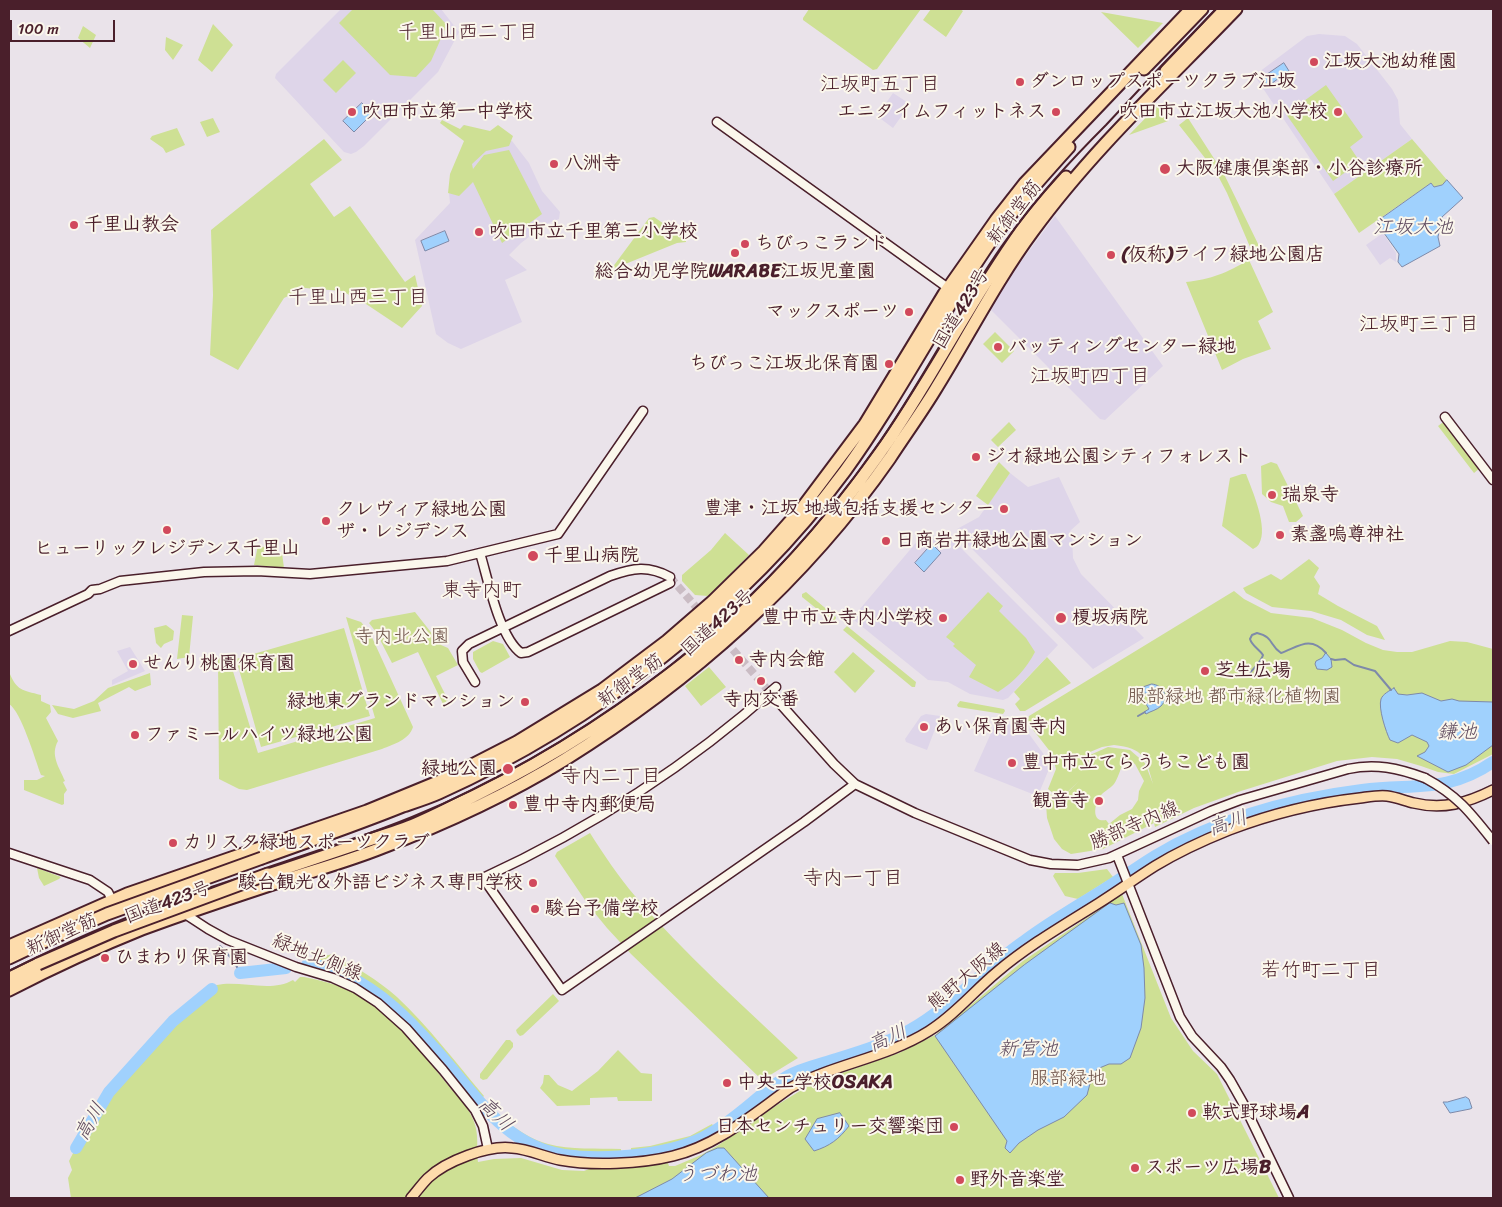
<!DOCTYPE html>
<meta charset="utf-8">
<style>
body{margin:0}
#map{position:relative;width:1502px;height:1207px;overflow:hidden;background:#eae3ea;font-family:Sriracha,sans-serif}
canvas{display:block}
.frame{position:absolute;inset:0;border:10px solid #4a1f2b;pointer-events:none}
.scale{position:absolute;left:10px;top:20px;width:105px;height:22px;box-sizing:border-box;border:2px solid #4a1f2b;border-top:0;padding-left:6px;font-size:15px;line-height:18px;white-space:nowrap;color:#4a1f2b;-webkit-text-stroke:4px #fbf7ec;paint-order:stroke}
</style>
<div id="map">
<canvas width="1502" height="1207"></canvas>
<div class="frame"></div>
<div class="scale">100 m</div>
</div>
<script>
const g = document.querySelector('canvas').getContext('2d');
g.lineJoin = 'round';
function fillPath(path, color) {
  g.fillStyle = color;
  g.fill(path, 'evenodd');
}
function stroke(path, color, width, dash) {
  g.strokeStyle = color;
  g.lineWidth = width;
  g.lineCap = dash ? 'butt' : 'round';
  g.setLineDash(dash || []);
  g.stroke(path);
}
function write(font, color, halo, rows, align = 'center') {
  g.font = font + ' Sriracha,"Klee One",sans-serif';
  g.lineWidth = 4;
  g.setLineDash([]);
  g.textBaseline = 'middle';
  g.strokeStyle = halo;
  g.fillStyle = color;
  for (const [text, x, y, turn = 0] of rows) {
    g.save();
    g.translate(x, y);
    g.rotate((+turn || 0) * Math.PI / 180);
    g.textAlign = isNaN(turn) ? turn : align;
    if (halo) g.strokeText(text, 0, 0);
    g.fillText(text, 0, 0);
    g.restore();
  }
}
fillPath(new Path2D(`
 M341,9H441L459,32L438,72L364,146L356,152L351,154L344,152L275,78L276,74Z
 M1319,34L1345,36L1357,44L1392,89L1398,100L1400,124L1412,139L1334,194L1256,78L1259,72L1307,36Z
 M893,93L910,104L893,128L877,116Z
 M463,125L512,141L529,163L542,191L560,212L559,219L546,224L521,243L509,255L527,270L505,280L522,322L461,349L448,343L436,334L415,240L450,203L449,193L465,141L460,130Z
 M1055,216L1163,366L1105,420L1100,419L990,309L1020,263Z
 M1383,233L1396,253V262L1390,258L1380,265L1366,245Z
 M1010,473L1028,487L1059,477L1080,522L1070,531L1072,536L1073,558L1081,574L1144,638L1093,669L965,542L957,529L979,517Z
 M925,532L939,543L951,534L959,546L1058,645L1008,698L1003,700L970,694L948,682L928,680L854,620V616Z
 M130,647L145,671L112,685V680L128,671L117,651Z
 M926,714L940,716L927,750L906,742L905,739L921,716Z
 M996,722L1024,727L1045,756L1049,769L1039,793L1035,795L974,771Z`), '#ded5e9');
fillPath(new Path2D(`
 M353,9H432L447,25L431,61L416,77L390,75L339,23Z
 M809,9H921L877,69L873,70L803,20V18Z
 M931,9H960L963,11L946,37L923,20Z
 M1101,12L1163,23L1138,48Z
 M213,24L233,45L212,72L198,60Z
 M83,26L96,35L90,48L78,38Z
 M166,37L183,45L173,60L165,50Z
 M343,60L356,73L336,93L323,80Z
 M1326,85L1363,137L1350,147L1360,162L1333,181L1286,114Z
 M1158,105L1168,121L1129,135Z
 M213,118L220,132L207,137L200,122Z
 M1188,118L1224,174L1261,250L1253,254L1227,193L1216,172L1179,125Z
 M442,120L460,129L464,125L490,131L498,125L513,136L509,146L486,151L472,164L473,169L484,155L509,150L542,214L502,243L473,182L459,196L448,193L450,174L464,141L440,123Z
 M177,128L185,145L166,153L163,148L150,139L152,136Z
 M324,139L342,160L310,184L334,217L350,206L405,282L415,275L422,306L402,328L366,304L342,291L305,288L284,298L238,370L210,355L213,295L211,230Z
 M1412,139L1447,180L1442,185L1434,187L1431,183L1359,233L1334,194Z
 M654,217L686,239V242L677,243L613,269L612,268L649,218Z
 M1249,260L1273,312L1258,321L1271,349L1243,359L1222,370L1186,282C1212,279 1226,273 1249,260Z
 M995,332L1014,351L1002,363L983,344Z
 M1009,422L1016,430L998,447L991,440Z
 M1442,423H1446L1480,468L1474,473L1438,426Z
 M999,462L1010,473L988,505L976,496Z
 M1271,462L1277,464L1303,516L1296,522H1289L1283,506L1271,502L1262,494L1261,466Z
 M1242,474H1246C1252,490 1269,528 1259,544C1258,546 1255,548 1253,549L1222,526L1230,478Z
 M725,533L749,555L708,596L695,595L682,581V575L711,550Z
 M258,545L282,553L284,568L254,565Z
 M1309,559L1319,568L1314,577L1320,586L1318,594L1338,606L1377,626L1385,640L1367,635L1341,620L1311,611L1272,607L1246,593L1243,588L1271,574L1281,580Z
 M1234,591L1244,599L1271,613L1312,618L1342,630L1366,643L1383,650L1397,652H1412L1450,641L1467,642L1493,649V754L1454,774L1438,772L1421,766L1397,759L1372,757L1337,761L1241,791L1194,808L1155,827L1154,823L1103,849L1071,854L1062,849L1054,839L1047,818L1046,804L1050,794L1060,800L1079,781L1060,799L1048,789L1056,769L1052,754L1027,722L1029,716ZM1114,745C1144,748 1146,758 1153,784L1145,763L1130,750L1108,747L1090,755L1085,766L1090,752L1102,747ZM1125,758L1135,764L1144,781L1139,791L1138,800L1132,809L1120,815L1109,824L1106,820C1092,823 1094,806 1099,798C1102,792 1110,789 1114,784C1119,777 1121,766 1125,758Z
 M806,592L836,617L835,622L832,621L802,597V594Z
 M988,592L1003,606L999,611L1026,638L1035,652C1026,669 1014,682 998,692L969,677L976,665L953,646L955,644L946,637Z
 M415,612L441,645L448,648L458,665L436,676L448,700L443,704L418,652L392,663L376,632L369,623L372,620Z
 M182,615L193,616L189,657L177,659Z
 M346,617L361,622L370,633L413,727C409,740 394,744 382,749L247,790L239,789L219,779L218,659L228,655L258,753L375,718Z
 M166,625L174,631L173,640L164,644L161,648L156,643L154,628Z
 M847,626L916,682L915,687H912L843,630Z
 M344,628L370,716L261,747L236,659Z
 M493,641L503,644L510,657L482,673L480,672L473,659V652Z
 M853,652L875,671L855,693L834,672Z
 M1047,657L1071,683L1025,711H1020L1015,704L1020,699L1014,692Z
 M709,667L726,687L701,706L685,686Z
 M9,672C17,691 22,690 41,695V701L50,705L51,712L46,718L58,741C50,755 59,767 65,781L63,782L67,790L64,794V804L62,805L24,790V780H37L45,776L41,775C35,759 21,711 9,704Z
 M150,673L151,685L135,691L129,687L98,703L101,711L73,718L58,714L52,705L74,709L94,701L108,688Z
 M960,701L1004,709L1005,711L1003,714L958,707L957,705Z
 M590,833C604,855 618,876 635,896C684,954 743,1005 798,1058L762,1080L631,954L607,928L589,906L555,856L557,852Z
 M37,868L61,877L59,879L44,886L39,878Z
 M1107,869L1113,877L1078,899L1065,896L1053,876L1055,873H1078Z
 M1122,894L1171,1018L1193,1051L1217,1074L1279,1198H71L68,1178L72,1170L69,1161L104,1093L191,1002C198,996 207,987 217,985C240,980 271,993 293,980L295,982L300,977H304C320,980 335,984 351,991C386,1008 423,1053 447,1084C455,1094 467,1105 472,1117C480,1134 476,1145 478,1162L494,1159L521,1158L562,1170L584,1171L589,1169H617L668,1163L669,1166H675L701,1155L717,1146L777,1105L813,1083L899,1053L935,1035L1023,961Z
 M333,954C355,967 378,980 397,997C429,1027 456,1063 484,1096L483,1097C500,1117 522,1137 548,1144C571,1150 597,1148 621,1149V1153C596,1154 570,1156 546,1149C509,1137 486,1108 463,1079C424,1032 379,973 314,963L315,960L324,956Z
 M553,994L559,1001L523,1035L520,1036L517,1033L516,1030Z
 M506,1040H510L513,1043V1047L487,1079L483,1080L480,1078V1074Z
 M618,1050L641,1073L652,1074V1101H618L617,1097L590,1098V1105L557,1106L540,1088L543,1083L544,1075H549L558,1085L572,1091L598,1071Z
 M712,1124L715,1128C685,1145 665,1150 631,1153V1148L650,1146L690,1136Z`), '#cee094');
const water = new Path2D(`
 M1284,63L1289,71L1268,86L1262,78Z
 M362,103L372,114L354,132L343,121Z
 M1447,180L1463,198L1442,217L1438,237L1440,246L1402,267L1398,262L1399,254L1376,222L1431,183L1434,187L1442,185Z
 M445,231L449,241L425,251L421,241Z
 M932,544L941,553L924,572L915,563Z
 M1326,653L1331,659L1332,667L1327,670L1317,669L1315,664L1316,661L1322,658Z
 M1152,684C1163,685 1170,697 1161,706C1157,710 1151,711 1146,714L1144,712L1149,709L1146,704L1151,701L1146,693L1141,694L1138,689Z
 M1394,688L1398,694L1407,695L1422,693L1441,701L1452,699L1459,701L1493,702V745L1466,765L1448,772L1417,756L1425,752L1429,746L1427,742L1412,735L1398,743L1390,740C1386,732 1378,708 1381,699C1383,694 1389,691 1394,688Z
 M1110,903L1116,905L1124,903L1141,945L1144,968L1145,998L1141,1028L1130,1058L1121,1064H1109L1097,1069L1092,1076L1087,1095L1064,1117L1038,1130L1019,1143L1010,1153L1005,1148L1007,1141L935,1036L1024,965Z
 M1466,1097L1469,1099L1472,1108L1470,1109L1450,1113L1443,1102H1447Z
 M840,1113L849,1126C839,1139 830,1146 814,1151L805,1139L817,1119Z
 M718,1148H724L769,1198H635L672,1179L706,1153Z`);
fillPath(water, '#a0d1fd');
stroke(water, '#7e8aa9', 1);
stroke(new Path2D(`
 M1331,659L1335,660L1345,659L1354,665L1375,671L1391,690
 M1247,677C1252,669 1261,663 1263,655C1259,649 1252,646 1250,639L1252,635L1257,633C1274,637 1269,645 1281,653C1298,647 1310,635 1326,653
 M1138,716L1145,712
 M220,946L234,961L240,973`), '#7e8aa9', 2);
stroke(new Path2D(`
 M307,965C321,964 334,970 347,976C382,992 410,1021 435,1049C474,1092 502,1145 564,1155C606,1161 675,1155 711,1133C739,1117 761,1092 788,1076C802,1068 818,1065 833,1060C859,1052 886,1044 910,1030C952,1006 983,970 1023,942C1048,923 1076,907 1103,890C1121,879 1137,867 1155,856C1217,819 1290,799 1362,790C1413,783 1446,794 1493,762
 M240,973L286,968
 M76,1148L109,1092L173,1021L212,989`), '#a0d1fd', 12);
stroke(new Path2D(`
 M670,577L774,697`), '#cabcc4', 8, [8, 4]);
const minor = new Path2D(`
 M717,122L948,288
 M1445,417L1493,480
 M480,553C488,579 499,637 521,653L528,652L670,583
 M9,631L88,594L92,590L100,589L120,581L204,572L257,571L310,574L447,561L558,534L643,411
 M475,682L463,662L462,651L469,644L610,576C633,568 648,565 670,577
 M776,687C689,765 589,829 483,878L562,990L804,822L855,784
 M776,699L834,764L855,784L915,813L1030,860L1051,864L1078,865L1109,858L1211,811L1240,800L1348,769C1375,763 1398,768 1425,778
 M9,853L90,880L108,892L112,900
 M1117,855L1180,1017L1192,1036L1221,1067L1230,1080L1243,1103L1289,1198
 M173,885L185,914L208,929L228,940L296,967L333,978L355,988L378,1003L406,1028L443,1070L475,1110L483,1126L488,1149`);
const major = new Path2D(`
 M411,1198C417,1191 422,1184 428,1178C446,1161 488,1145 512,1148C529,1149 544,1157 560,1160C592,1166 641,1164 673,1156C718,1145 753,1114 790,1088C834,1064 886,1058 929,1031C955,1015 974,991 997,972C1029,945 1064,925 1099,903C1118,891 1136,878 1155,866C1178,852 1204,840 1229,830C1271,814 1315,803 1360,798C1368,797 1378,795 1387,796C1396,797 1405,801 1414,803C1443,810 1467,803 1493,790`);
const highway = new Path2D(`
 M1144,69L1202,9
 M1166,71L1225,9
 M262,858C309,841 356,825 403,806C415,802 428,798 439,793C594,723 744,608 845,471C898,398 939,316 991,241C1014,208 1042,177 1069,147
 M268,874C300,863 333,852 366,841C382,836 398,831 413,825C433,817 453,806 472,797C635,717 775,603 879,454C926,389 961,316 1007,250C1025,224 1045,200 1066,177
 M9,946L127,894L367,811L445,779L517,742L602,690L667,641L712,602L764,551L802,508L865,424L944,294L996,220L1025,183L1191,9
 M9,958L30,948
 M9,978L38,964
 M9,990C52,968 97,947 142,929C190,911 239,895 288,879C319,869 351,860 381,848C444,824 507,795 564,760C690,682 805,580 890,458C905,435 921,413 935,390C968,337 996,281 1033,231C1092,150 1167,81 1236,9`);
stroke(minor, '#4a1f2b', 11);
stroke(major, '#4a1f2b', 12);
stroke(highway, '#4a1f2b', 15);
stroke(minor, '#fbf7ec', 8);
stroke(major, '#fddcac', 9);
stroke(highway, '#fddcac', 11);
stroke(new Path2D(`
 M9,971C61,945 115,921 170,901C250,873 333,849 412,817C495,783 575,736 647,683C735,620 812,537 875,449C926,377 965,298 1016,227C1043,190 1074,157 1106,125C1142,86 1179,47 1216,9`), '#4a1f2b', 2);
const minorBridge = new Path2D(`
 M1425,778C1458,796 1470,812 1493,841`);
const highwayBridge = new Path2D(`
 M30,948L107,914L262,858
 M38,964L114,931L268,874`);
stroke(minorBridge, '#4a1f2b', 11, []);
stroke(highwayBridge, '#4a1f2b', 15, []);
stroke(minorBridge, '#fbf7ec', 8);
stroke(highwayBridge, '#fddcac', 11);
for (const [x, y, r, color] of [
 [1314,62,5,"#d1495b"],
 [1020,82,5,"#d1495b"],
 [352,112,5,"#d1495b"],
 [1056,112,5,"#d1495b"],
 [1338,112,5,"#d1495b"],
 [554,164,5,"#d1495b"],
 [1165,169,6,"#d1495b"],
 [74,225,5,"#d1495b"],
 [479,232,5,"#d1495b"],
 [745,244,5,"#d1495b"],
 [735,253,5,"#d1495b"],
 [1111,255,5,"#d1495b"],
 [909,312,5,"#d1495b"],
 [998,347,5,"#d1495b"],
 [889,364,5,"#d1495b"],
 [976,457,5,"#d1495b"],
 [1272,495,5,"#d1495b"],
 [1004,509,5,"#d1495b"],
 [326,521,5,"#d1495b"],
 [167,530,5,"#d1495b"],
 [1280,535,5,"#d1495b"],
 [886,541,5,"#d1495b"],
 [533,556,6,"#d1495b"],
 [943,618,5,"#d1495b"],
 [1061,618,6,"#d1495b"],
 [739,660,5,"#d1495b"],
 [133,664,5,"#d1495b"],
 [1205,671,5,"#d1495b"],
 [761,681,5,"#d1495b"],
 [525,702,5,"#d1495b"],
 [924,727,5,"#d1495b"],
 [135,735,5,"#d1495b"],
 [1012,763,5,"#d1495b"],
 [508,769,6,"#d1495b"],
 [1099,801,5,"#d1495b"],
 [513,805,5,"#d1495b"],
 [173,843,5,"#d1495b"],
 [533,883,5,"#d1495b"],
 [535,909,5,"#d1495b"],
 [105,958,5,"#d1495b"],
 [727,1083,5,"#d1495b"],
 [1192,1113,5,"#d1495b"],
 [954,1127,5,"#d1495b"],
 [1135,1168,5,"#d1495b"],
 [960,1180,5,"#d1495b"]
]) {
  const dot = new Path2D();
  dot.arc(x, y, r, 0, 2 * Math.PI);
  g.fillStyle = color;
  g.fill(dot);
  stroke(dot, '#fbf7ec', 2);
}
write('bold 19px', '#4a1f2b', '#fbf7ec', [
 ["江坂大池幼稚園",1324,62],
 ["ダンロップスポーツクラブ江坂",1030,82],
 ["吹田市立第一中学校",362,112],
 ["エニタイムフィットネス",1046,112,"right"],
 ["吹田市立江坂大池小学校",1328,112,"right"],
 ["八洲寺",564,164],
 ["大阪健康倶楽部・小谷診療所",1176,169],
 ["千里山教会",84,225],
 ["吹田市立千里第三小学校",489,232],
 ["ちびっこランド",755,244],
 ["(仮称)ライフ緑地公園店",1121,255],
 ["総合幼児学院WARABE江坂児童園",735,272,"center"],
 ["マックスポーツ",899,312,"right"],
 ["バッティングセンター緑地",1008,347],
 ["ちびっこ江坂北保育園",879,364,"right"],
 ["ジオ緑地公園シティフォレスト",986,457],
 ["瑞泉寺",1282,495],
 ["豊津・江坂 地域包括支援センター",994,509,"right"],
 ["クレヴィア緑地公園",336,510],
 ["ザ・レジデンス",336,532],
 ["素盞嗚尊神社",1290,535],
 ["日商岩井緑地公園マンション",896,541],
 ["ヒューリックレジデンス千里山",167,549,"center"],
 ["千里山病院",544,556],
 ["豊中市立寺内小学校",933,618,"right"],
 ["榎坂病院",1072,618],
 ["寺内会館",749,660],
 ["せんり桃園保育園",143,664],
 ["芝生広場",1215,671],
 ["寺内交番",761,700,"center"],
 ["緑地東グランドマンション",515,702,"right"],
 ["あい保育園寺内",934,727],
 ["ファミールハイツ緑地公園",145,735],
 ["豊中市立てらうちこども園",1022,763],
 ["緑地公園",497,769,"right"],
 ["観音寺",1089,801,"right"],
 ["豊中寺内郵便局",523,805],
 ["カリスタ緑地スポーツクラブ",183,843],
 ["駿台観光＆外語ビジネス専門学校",523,883,"right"],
 ["駿台予備学校",545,909],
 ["ひまわり保育園",115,958],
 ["中央工学校OSAKA",737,1083],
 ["軟式野球場A",1202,1113],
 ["日本センチュリー交響楽団",944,1127,"right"],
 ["スポーツ広場B",1145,1168],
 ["野外音楽堂",970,1180]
], 'left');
write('19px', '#4a1f2b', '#fbf7ec', [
 ["新御堂筋",1015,213,-52],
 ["国道423号",962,309,-59],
 ["国道423号",718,623,-42],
 ["新御堂筋",631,681,-36],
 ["勝部寺内線",1135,826,-23],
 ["国道423号",168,903,-20],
 ["新御堂筋",62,935,-24],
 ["緑地北側線",317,958,22],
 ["熊野大阪線",967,977,-40]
]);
write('19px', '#6b4f45', '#fbf7ec', [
 ["寺内北公園",402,637],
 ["服部緑地 都市緑化植物園",1234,697],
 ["服部緑地",1068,1079]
]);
write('20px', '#4a1f2b', '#fbf7ec', [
 ["千里山西二丁目",468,33],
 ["江坂町五丁目",880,85],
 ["千里山西三丁目",358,298],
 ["江坂町三丁目",1419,325],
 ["江坂町四丁目",1090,377],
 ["東寺内町",482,591],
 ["寺内二丁目",611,777],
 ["寺内一丁目",853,879],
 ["若竹町二丁目",1321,971]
]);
write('italic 20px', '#604c60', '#fbf7ec', [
 ["江坂大池",1413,228],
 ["鎌池",1457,733],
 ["高川",1228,824,-19],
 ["高川",888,1039,-24],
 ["新宮池",1028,1050],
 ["高川",495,1115,44],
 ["高川",91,1122,-59],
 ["うづわ池",717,1175]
]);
</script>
